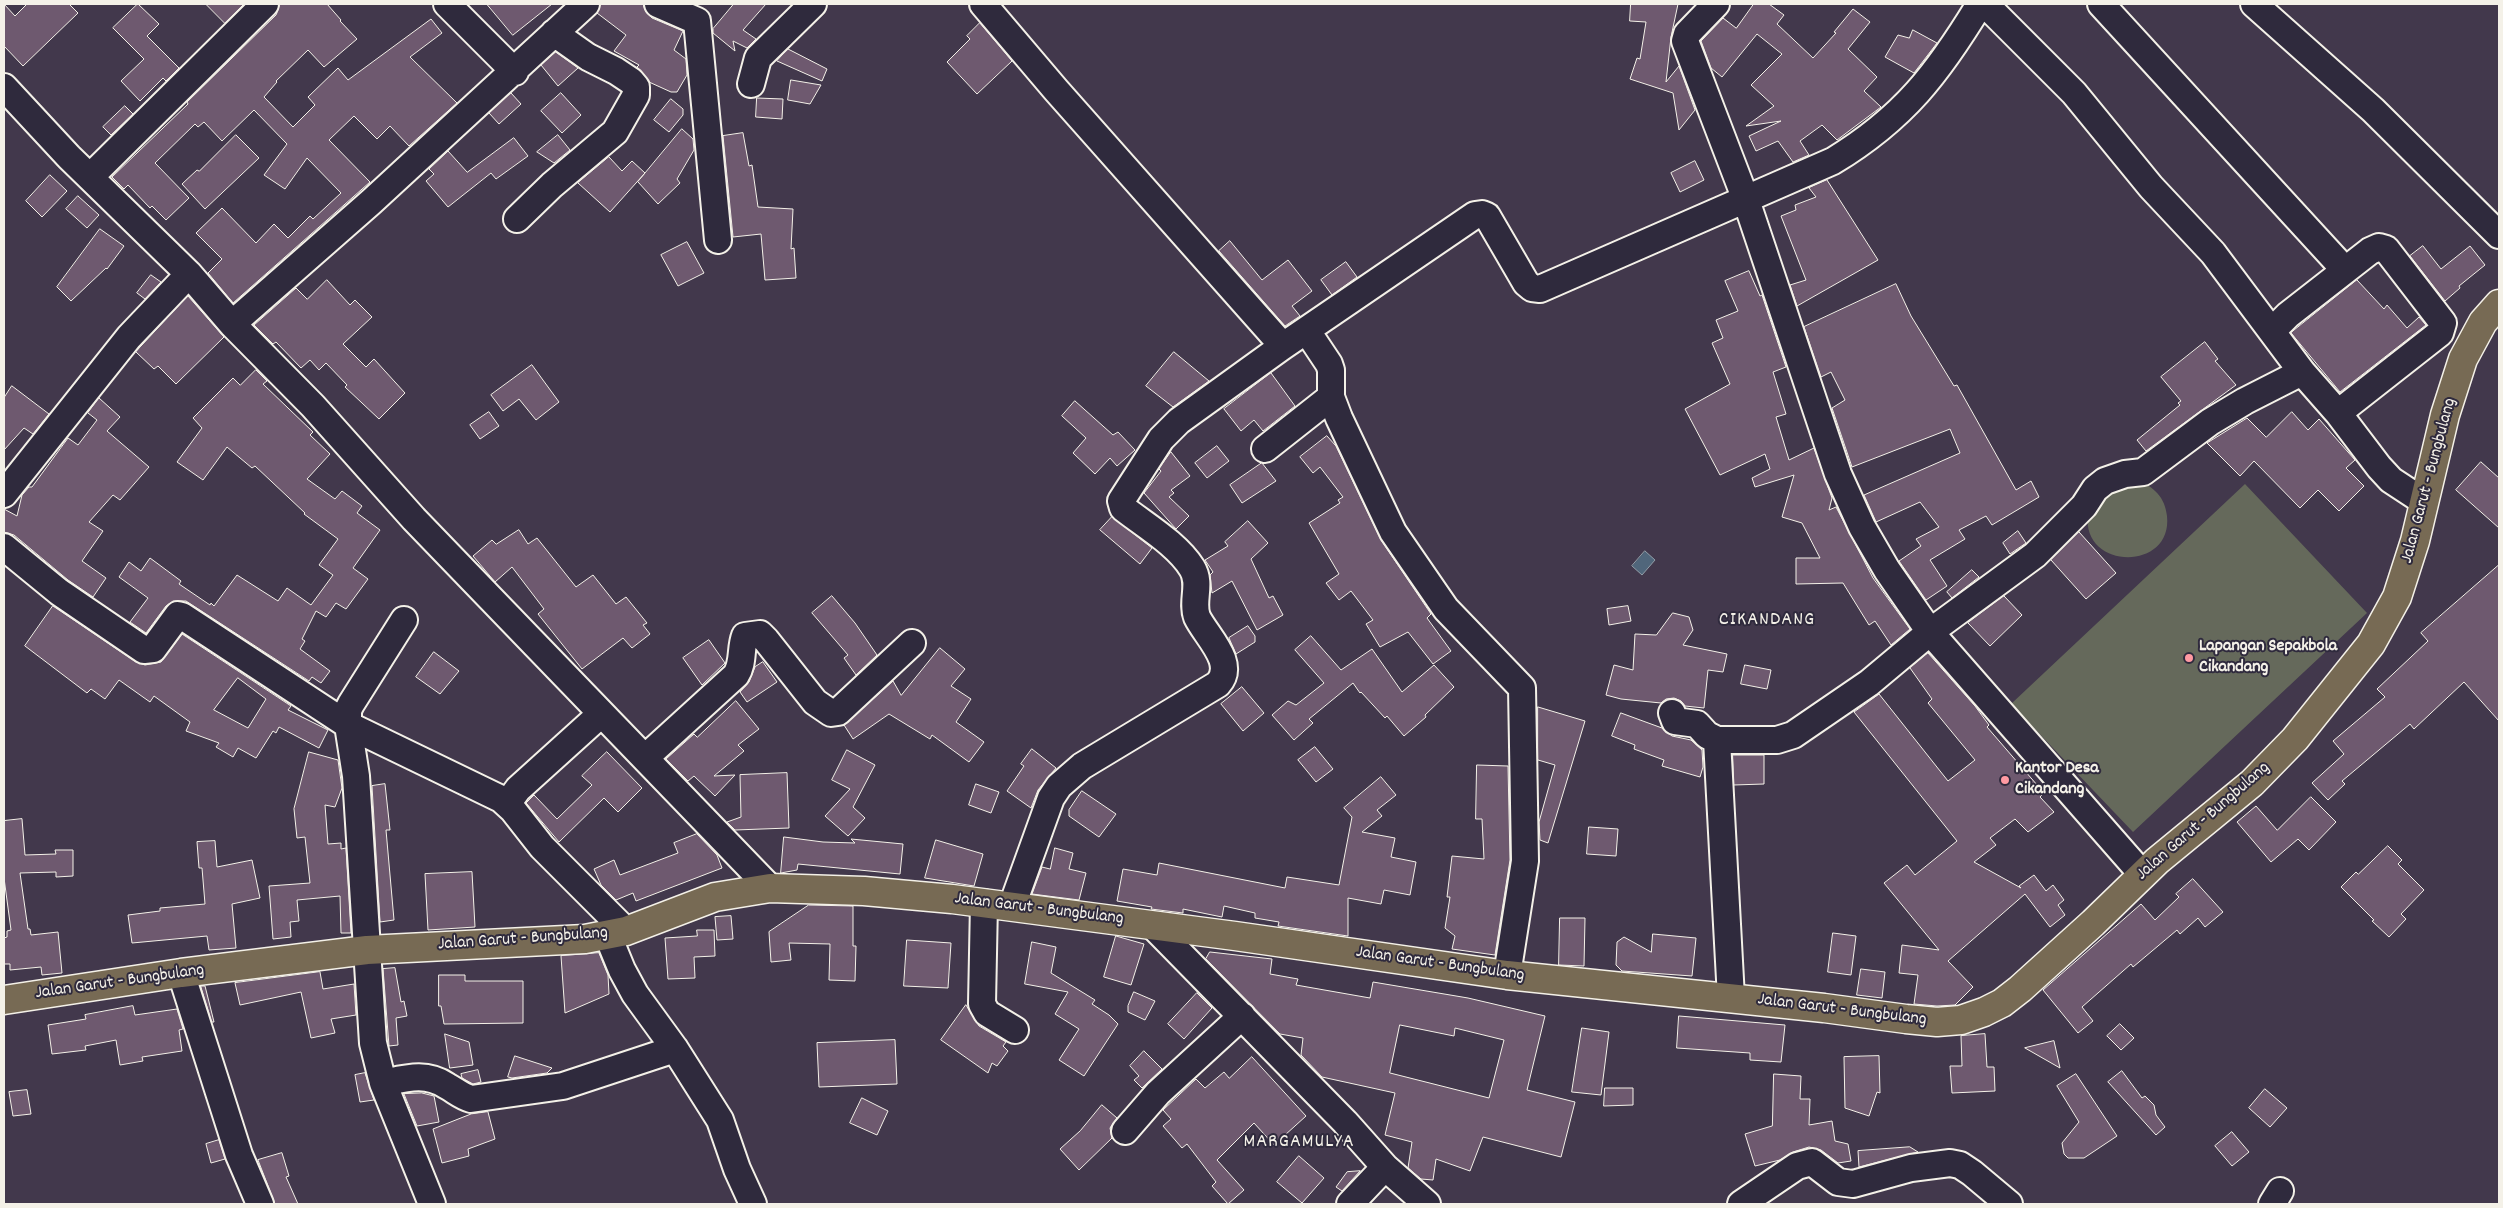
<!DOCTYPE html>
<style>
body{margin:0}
#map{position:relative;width:2503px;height:1208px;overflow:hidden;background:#42384c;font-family:Dekko,sans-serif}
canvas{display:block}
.frame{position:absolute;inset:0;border:5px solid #f4f1e8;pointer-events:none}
</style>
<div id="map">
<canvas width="2503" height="1208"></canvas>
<div class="frame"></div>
</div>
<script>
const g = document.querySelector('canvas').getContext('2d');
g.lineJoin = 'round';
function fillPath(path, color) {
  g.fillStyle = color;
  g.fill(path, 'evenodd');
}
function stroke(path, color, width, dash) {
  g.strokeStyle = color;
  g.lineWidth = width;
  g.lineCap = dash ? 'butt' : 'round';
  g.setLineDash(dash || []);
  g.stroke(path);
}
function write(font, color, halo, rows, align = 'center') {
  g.font = font + ' Dekko,sans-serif';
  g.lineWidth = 4;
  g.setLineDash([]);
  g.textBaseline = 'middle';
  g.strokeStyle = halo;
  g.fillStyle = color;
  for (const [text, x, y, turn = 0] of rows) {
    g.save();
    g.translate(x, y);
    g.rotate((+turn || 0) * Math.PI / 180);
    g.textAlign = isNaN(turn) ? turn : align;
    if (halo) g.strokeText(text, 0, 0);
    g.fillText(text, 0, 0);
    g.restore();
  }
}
fillPath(new Path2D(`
 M2137,480C2154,487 2165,497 2167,516C2173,572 2081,570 2088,515C2089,508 2096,498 2099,491Z
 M2245,484L2367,613L2133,832L2011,704Z`), '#65695b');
const water = new Path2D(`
 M1645,551L1655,560L1642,575L1632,566Z`);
fillPath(water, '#50667b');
stroke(water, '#929ea7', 1);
const building = new Path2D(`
 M4,4L15,16L27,4H69L78,13L23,66L4,46Z
 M138,4L159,24L147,36L179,68L166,81L163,78L140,101L121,81L144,59L113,28Z
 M206,4H244L225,23Z
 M280,4H327L341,20L340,21L357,39L324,67L308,50L276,81L277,82L264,97L293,127L315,105L308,97L338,68L348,80L431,19L442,33L410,57L457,103L409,146L390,126L377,139L354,116L329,140L370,182L233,303L208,273L222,259L196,233L222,208L256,243L274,224L288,238L310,216L313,219L341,193L307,158L285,189L264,175L287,144L254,110L222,141L204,122L198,127L195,124L155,163L189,198L166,220L152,206L150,208L128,185L124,189L112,177L188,104L187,102L276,15Z
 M487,4H552L513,35Z
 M601,4H643L646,12L652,18L683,31L674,50L686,59L687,75L677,92H671L649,82L637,67L639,65L614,51L626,35L597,13Z
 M734,4H766L743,30L756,39L747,48L733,41L735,51L713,33V29Z
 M1631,4H1678L1671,37L1666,82L1679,66L1695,110L1679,130L1673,93L1630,79L1637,58L1640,59L1646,22L1630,21Z
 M1754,4H1769L1784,15L1777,24L1813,58L1836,33L1834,32L1853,9L1870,22L1848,49L1877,77L1864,91L1881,107L1837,140L1822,125L1800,141L1809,155L1793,162L1778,141L1756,151L1749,136L1781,121L1746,126L1774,106L1751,85L1782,54L1757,34L1722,77L1711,68L1701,41L1723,18L1736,28Z
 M980,23L1012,61L977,94L947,62L970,39L967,36Z
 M1913,30L1937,43L1914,73L1885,57L1898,35L1909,38Z
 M788,49L827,69L822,81L777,61Z
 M556,52L578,68L558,86L541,65Z
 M791,80L821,85L810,104L788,100Z
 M511,93L521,104L499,124L489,113Z
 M561,93L581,115L562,133L541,111Z
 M757,98L783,99L782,119L756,117Z
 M671,99L683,109V115L669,132L654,120Z
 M125,106L133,114L111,135L103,127Z
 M682,129L693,139L694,150L677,179L680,183L658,204L638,182Z
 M743,133L749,166L752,165L758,207L793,209L791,249L794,248L796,278L765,280L761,234L733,237L723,136Z
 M236,135L259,158L205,209L182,184L197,170L199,171Z
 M558,135L570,150L554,163L537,152Z
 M514,138L528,156L496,179L491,173L448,207L426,181L434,174L429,169L448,151L467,172Z
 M609,157L622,171L632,161L645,173L610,212L578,183Z
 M1695,161L1704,180L1680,192L1671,173Z
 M50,175L67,191L42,217L26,201Z
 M1827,180L1878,260L1797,306L1790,285L1806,280L1781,216L1796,210L1795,205L1816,197L1809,188Z
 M78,196L99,215L87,228L66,209Z
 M100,229L124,246L107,269L106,268L71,301L57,287Z
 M1230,241L1262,280L1288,260L1312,291L1292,306L1300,316L1285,326L1219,251Z
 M687,242L704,273L678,286L661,255Z
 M2423,246L2441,269L2470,246L2485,265L2459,286L2460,288L2445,301L2410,256Z
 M1346,262L1357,277L1332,295L1321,280Z
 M1749,271L1760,296L1762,295L1786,367L1773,372L1786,414L1776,417L1789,460L1814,448L1832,498L1829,510L1836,507L1873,578L1910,629L1891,645L1875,621L1869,625L1843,583L1796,584V558H1820L1802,523L1782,517L1794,475L1755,487L1752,478L1770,469L1765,454L1720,475L1685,409L1730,384L1712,343L1723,338L1716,320L1738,311L1725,281Z
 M151,275L161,282L145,299L137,293Z
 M327,280L350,305L355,300L372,317L343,344L366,367L374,359L405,393L379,419L345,387L347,385L326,363L319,370L310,360L301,368L276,342L273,344L254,325L296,288L307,299Z
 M2357,280L2384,309L2387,305L2407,328L2419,317L2426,325L2340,392L2291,333Z
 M1896,284L1911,316L1954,386L1957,385L2016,490L2031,481L2039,497L1992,525L1986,516L1959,530L1965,539L1930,560L1947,586L1926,600L1899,561L1921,546L1916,539L1939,527L1920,502L1876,522L1864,495L1960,453L1950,429L1852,467L1832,408L1845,400L1831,372L1821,377L1804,327Z
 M188,296L224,337L176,384L158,366L154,369L136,352Z
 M2205,342L2218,359L2215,361L2236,385L2146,451L2137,440L2180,405L2178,403L2181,401L2161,377Z
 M1174,352L1209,381L1173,407L1146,386Z
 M532,365L559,402L536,420L519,399L503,411L491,395Z
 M256,370L267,381L263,384L313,432L310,435L330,454L307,479L335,499L342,491L362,506L357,513L380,530L353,568L368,579L346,609L336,603L326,617L316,611L302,639L305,641L300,649L330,671L321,683L312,677L309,681L186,601H173L166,606L146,633L130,622L148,598L119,577L129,562L141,571L150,558L181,581L179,584L210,605L211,603L214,606L237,575L278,601L287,588L311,605L333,575L319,565L338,539L304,514L305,513L255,466L252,468L227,447L203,480L177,462L202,428L193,418L233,378L240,385Z
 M1271,373L1295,406L1263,431L1254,420L1241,431L1224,409Z
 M12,386L49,414L33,434L24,428L4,450V398Z
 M99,398L120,417L107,431L149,467L120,500L113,495L89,522L103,531L82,561L106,578L93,597L68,580L14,535L4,532V509L17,516L22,495L29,487H32L68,438L78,445L97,420L88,413Z
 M1075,401L1113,435L1118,432L1135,450L1117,466L1110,458L1095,474L1073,453L1086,438L1062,416Z
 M489,412L499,426L480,439L470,425Z
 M2292,412L2308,430L2319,419L2355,460L2346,468L2364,486L2339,511L2318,490L2300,508L2254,461L2240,476L2207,443L2247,418L2266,437Z
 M1327,436L1336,446L1381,540L1431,614L1427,618L1451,651L1433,664L1408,632L1380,647L1366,624L1373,620L1351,591L1339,600L1326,583L1339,574L1309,523L1340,503L1338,500L1343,497L1320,467L1313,473L1300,457Z
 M1217,446L1229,461L1207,478L1195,463Z
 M1171,452L1190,476L1171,490L1174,493L1169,497L1189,516L1176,529L1144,493L1161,471L1159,469Z
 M2481,462L2499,478V528L2456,490Z
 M1262,463L1276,481L1242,503L1230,485Z
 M1112,517L1152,548L1140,564L1100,530Z
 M1248,521L1268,543L1251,559L1269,598L1273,596L1283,615L1257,630L1232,581L1212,593L1210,575L1213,572L1205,560L1228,546L1225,542Z
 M519,530L528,544L537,538L576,587L593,575L616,604L626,597L647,623L643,625L650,634L632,648L623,638L582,669L538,614L544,609L512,567L495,582L473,556L492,540L496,544Z
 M2018,531L2026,543L2010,554L2003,543Z
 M2079,532L2116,573L2086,599L2051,560Z
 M2499,565V721L2464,682L2414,729L2410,724L2342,781L2345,784L2328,800L2312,783L2344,754L2333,741L2385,697L2377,689L2428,641L2421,633Z
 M1972,570L1979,577L1952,598L1947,592Z
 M832,596L855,623L877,655L856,675L844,658L848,655L812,613Z
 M2004,596L2022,615L1990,646L1968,623Z
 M53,606L136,662L145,665L161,662L182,634L291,706L288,710L328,730L319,748L279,727L276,733L273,731L256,758L238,748L233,757L216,747L219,743L186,731L190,722L154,696L150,702L119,680L105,699L91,689L87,693L25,646ZM238,678L266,699L248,728L214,710Z
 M1628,606L1631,621L1609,625L1607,609Z
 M1673,613L1689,617L1693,630L1683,645L1727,654L1723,672L1708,670L1704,708L1685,706L1681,701L1674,698L1666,699L1661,703L1621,699L1606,695L1614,665L1633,670L1635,634L1656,635Z
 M1248,626L1255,636V642L1236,654L1229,638Z
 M1311,636L1341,670L1372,649L1402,692L1434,665L1454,687L1425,715L1426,717L1404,736L1387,716L1385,718L1361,692L1360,693L1353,683L1309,719L1313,723L1294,740L1272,715L1288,701L1296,705L1324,683L1295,650Z
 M709,640L725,663L702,685L683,658Z
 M940,648L965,669L951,686L971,699L956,722L984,742L969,762L932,735L930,739L889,714L853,739L844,725L893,681L901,695Z
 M434,652L459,671L440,694L416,677Z
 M1928,653L1975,706L1989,725L1987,727L2044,793L2040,797L2054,812L2028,832L2015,819L1990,838L1996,845L1974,862L2021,888L2019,886L2034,875L2046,891L2053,885L2064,900L2058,905L2065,915L2050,927L2025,894L1948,961L1973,987L1955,1005L1937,1006L1914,1004L1918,975L1899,973L1902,945L1939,950L1884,883L1907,865L1915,875L1957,841L1854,712L1879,694L1948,781L1975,760L1928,703L1932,699L1910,668Z
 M763,662L777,682L747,702L740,692L749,682L755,667Z
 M1745,665L1771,670L1767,689L1741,684Z
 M1242,687L1264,713L1243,731L1221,704Z
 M736,701L759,729L738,745L744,751L714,776L735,775L715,796L694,776L688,781L666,759L694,734L697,737Z
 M1538,707L1585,721L1548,843L1540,840L1539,822L1555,765L1538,760Z
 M1621,713L1662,728L1672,736L1691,740L1702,750L1703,767L1700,777L1662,766L1664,760L1634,749L1635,745L1612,736Z
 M1315,747L1333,769L1316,782L1298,760Z
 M1032,749L1056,768L1038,790L1031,808L1007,791L1024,766L1021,764Z
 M847,750L875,765L853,807L865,818L848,836L825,816L850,789L832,780Z
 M309,752L338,760L342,788L335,807L325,805L328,844L341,843V849L346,848L351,933H341L340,896L297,900L299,921L290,922L291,937L273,939L269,886L310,883L305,837L297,838L294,809Z
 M607,752L642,788L618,812L604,798L559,842L526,803L534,795L557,819L592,785L582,776Z
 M1733,755H1764V784L1734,785Z
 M1477,765L1508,766L1510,860L1495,955L1452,949L1455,936L1445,928L1450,897H1447L1452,856L1484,859L1482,819H1476Z
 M787,773L789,828L735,830L727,822L741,817L740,775Z
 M1381,777L1396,795L1377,810L1382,816L1362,832L1395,838L1391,857L1416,862L1410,895L1384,890L1381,904L1348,898V936L1278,926L1279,922L1255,918V913L1224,906L1222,917L1183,909V913L1151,909L1152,907L1117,901L1123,869L1157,875L1159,863L1285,888L1287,877L1339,885L1352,817L1344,808Z
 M385,784L390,830H386L394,920L380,922L372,786Z
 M976,784L999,792L991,813L969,805Z
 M1082,791L1116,814L1099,837L1069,816V810Z
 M2311,797L2336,822L2309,850L2298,839L2271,862L2237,822L2256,806L2277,830Z
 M22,819L25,855L56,854L55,850H73V876L56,877V872L20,873L28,929H30L31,935L58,932L62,973L42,975L41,967L10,970V964H4V938L7,937V931L11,930L4,878V821Z
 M1589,827L1618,829L1616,856L1587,854Z
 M697,834L717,855L722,868L636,901L633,893L616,900L601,885L594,869L614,860L620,875L678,853L674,843Z
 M784,837L823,842L855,843L851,839L903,844L900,874L798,864L797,870L781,873Z
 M936,840L983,854L974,886L925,878Z
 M215,841L217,867L252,860L260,898L232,904L236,948L209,950L207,936L132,943L128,915L160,911V908L205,904L202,868H199L197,842Z
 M2388,846L2402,860L2398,864L2424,890L2401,914L2406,919L2389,937L2372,921L2374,920L2341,887L2356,872L2358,874Z
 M1055,848L1073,853L1069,869L1086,873L1079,900L1032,894L1042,867L1050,869Z
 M472,872L475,927L428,930L425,874Z
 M2193,879L2223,912L2205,927L2198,918L2180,934L2177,930L2133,967L2131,964L2082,1007L2093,1021L2078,1033L2043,990L2141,904L2155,920L2179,897L2176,894Z
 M809,905L853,906V946H856L855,981L829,980L830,944L789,943L791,960L771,962L769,932Z
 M731,916L733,939L717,940L715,917Z
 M1560,918H1585L1584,966L1559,965Z
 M697,930H714L715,956L694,957L695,978L668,979L665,938L697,936Z
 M1833,933L1856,936L1851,975L1828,972Z
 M1653,934L1696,938L1692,976L1622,971L1616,965L1617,942L1624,937L1651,952Z
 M1116,936L1144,944L1131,985L1104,977Z
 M907,940L951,943L948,988L904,986Z
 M1032,942L1056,947L1051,973L1095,1000L1092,1004L1109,1015L1118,1024L1084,1076L1059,1060L1079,1029L1055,1014L1068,992L1025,984Z
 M1210,952L1272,959L1270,974L1298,979L1296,985L1370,998L1373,982L1468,998L1545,1016L1527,1090L1575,1102L1561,1157L1483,1137L1470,1171L1436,1159L1433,1180L1421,1179L1408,1168L1412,1142L1385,1135L1395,1093L1322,1077L1301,1055L1303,1038L1280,1034L1206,959ZM1400,1025L1454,1036L1455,1028L1504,1040L1489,1098L1390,1073Z
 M599,953L608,975L609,994L565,1013L561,956Z
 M395,968L401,1002L404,1001L407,1016L396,1018L398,1045L389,1046L383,969Z
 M1861,969L1885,972L1882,998L1857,995Z
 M320,972L323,989L354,984L356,1015L331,1019L335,1033L311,1038L301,992L240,1005L235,983Z
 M439,975H465V981H523V1023L444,1024L441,1006H439Z
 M201,986H205L214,1022H212Z
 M1134,992L1155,1001L1145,1020L1128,1012V1006Z
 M1197,993L1212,1008L1184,1039L1168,1024Z
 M966,1005L979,1026L1006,1042L1003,1046L1008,1051L997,1066L992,1063L988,1073L941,1040Z
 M133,1006L135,1015L177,1009L183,1029L179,1030L182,1051L142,1057L143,1061L120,1065L116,1040L85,1046L86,1050L52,1054L48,1025L86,1019L85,1015Z
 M1679,1016L1785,1025L1781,1062L1750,1060V1053L1677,1048Z
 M2120,1024L2134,1038L2121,1050L2107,1036Z
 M1582,1028L1609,1032L1601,1095L1572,1092Z
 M445,1034L469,1042L473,1065L450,1068Z
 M1985,1034L1987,1067H1994L1995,1091L1952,1093L1950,1066H1962L1961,1036Z
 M895,1040L897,1084L819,1087L817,1043Z
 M2054,1041L2060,1068L2025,1048Z
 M1144,1051L1162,1069L1142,1088L1134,1080L1139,1076L1130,1066Z
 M515,1056L552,1068L547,1073L512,1078L508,1077Z
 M1879,1056L1880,1093L1877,1092L1869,1116L1845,1108L1844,1057Z
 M1252,1057L1306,1116L1274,1145L1254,1123L1217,1160L1244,1190L1228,1204L1212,1186L1216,1182L1187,1144L1182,1148L1163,1126L1171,1119L1163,1110L1196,1079L1205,1088L1224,1072L1229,1078Z
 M478,1070L481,1082L473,1084L462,1078L461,1074Z
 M2122,1071L2142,1098L2145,1096L2154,1105L2156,1115L2165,1127L2156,1135L2108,1082Z
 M365,1073L374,1100L360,1102L355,1075Z
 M1774,1074L1801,1076L1800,1099H1810L1809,1125L1832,1121L1835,1141L1848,1144L1851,1161L1838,1163L1821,1150L1809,1147L1793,1152L1780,1160L1755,1166L1745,1134L1772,1126Z
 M2076,1074L2117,1136L2084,1158H2068L2064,1154L2062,1143L2079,1122L2057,1086Z
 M1605,1088H1633V1105L1604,1106Z
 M2265,1089L2287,1108L2270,1127L2249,1108Z
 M27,1090L31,1114L13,1116L9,1092Z
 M422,1093L434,1096L439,1122L417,1126L404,1094Z
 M862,1098L888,1111L877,1135L850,1123Z
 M1102,1105L1117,1118L1110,1128L1112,1138L1079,1170L1060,1149L1080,1131Z
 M488,1112L495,1139L468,1149L469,1156L442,1163L433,1129L471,1114Z
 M2232,1132L2249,1152L2232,1166L2215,1146Z
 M219,1140L225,1159L211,1163L206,1144Z
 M1910,1147L1918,1152L1859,1167L1858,1151Z
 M282,1153L289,1176L286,1177L298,1204H275L258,1160Z
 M1299,1156L1324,1178L1302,1203L1277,1182Z
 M1360,1171L1342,1191L1336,1187L1347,1172Z`);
fillPath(building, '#6e596f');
stroke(building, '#f4f1e8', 1);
const minor = new Path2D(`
 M447,4L515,72
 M658,4L697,21L718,240
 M983,4L1056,90L1283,346
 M1716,4L1687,34L1685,41L1746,200L1838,474L1862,527L1887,570L1930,632L2143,875
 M1985,4L2074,93L2151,187L2213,253L2302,372L2338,413L2379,467L2391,480L2423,501
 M2101,4L2345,270
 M2254,4L2373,110L2499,235
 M751,84L758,58L813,4
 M4,87L69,157L189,274L232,324L313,406L414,519L770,888
 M90,177L265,4
 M517,219L552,185L615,132L636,95V87L631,81L616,71L588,57L554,33
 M232,324L371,202L586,4
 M2273,330L2288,315L2370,251L2379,247L2386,249L2443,323L2440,333L2338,413
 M1307,331L1329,364L1331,370V397L1339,418L1393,532L1446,609L1522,688L1525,861L1507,975
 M1265,449L1331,397
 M4,494L129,337L189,274
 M4,547L59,592L144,650L153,649L178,615L182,616L348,725L356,776L373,1043L383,1083L432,1204
 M404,620L351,704L348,710V725L501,799L513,810L542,847L626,931
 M1672,713L1675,721L1697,724L1707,735L1717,740
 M646,757L736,675C744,662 740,649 745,636L760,634L766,640L815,702L831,713L838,712L912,643
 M507,804L518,789L601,714
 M984,903L982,1004L987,1013L1015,1030
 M1012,906L1051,798L1059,786L1082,766L1218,684C1237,663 1206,636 1197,617C1191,601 1202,584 1192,568C1177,544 1146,526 1123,508L1121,501L1161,439L1179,421L1283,346L1475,215L1482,214L1487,216L1526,283L1532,288L1540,289L1833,161C1904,118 1938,73 1980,4
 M1153,926L1345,1122L1385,1167L1427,1204
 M608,936L622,970L635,994L675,1049L720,1120L737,1169L753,1204
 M181,973L239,1155L260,1204
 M1731,998L1717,740H1777L1793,735L1869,683L1930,632L2035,555L2084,506L2095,489L2105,481L2125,474L2143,472L2210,422L2245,401L2302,372
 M383,1083C407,1078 426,1072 447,1086C456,1091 461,1096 471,1099L563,1086L675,1049
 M1125,1131L1158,1093L1242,1016
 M1350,1204L1385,1167
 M1741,1204L1797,1166L1812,1162L1838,1182L1853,1184L1911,1168L1950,1163L1960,1165L1972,1173L2009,1204
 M2272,1204L2280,1191`);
const major = new Path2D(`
 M4,1000L181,973L367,950L585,939L626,931L715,897L770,888L864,891L952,899L1235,936L1507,975L1824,1008L1906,1019L1937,1022L1961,1020L1984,1012L2002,1003L2020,989L2093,923L2157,861L2252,783L2295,739L2371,644L2397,597L2415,541L2445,415L2463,359L2483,322L2499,304`);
stroke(minor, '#f4f1e8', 30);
stroke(major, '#f4f1e8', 31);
stroke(minor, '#2f2a3d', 26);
stroke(major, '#776a54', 28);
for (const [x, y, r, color] of [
 [2189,658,5,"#ff9aa2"],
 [2005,780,5,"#ff9aa2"]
]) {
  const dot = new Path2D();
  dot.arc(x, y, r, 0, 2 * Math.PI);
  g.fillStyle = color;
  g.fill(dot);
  stroke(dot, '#2f2a3d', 2);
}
write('18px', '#f4f1e8', '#2f2a3d', [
 ["Jalan Garut - Bungbulang",2430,481,-75],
 ["Jalan Garut - Bungbulang",2204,822,-41],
 ["Jalan Garut - Bungbulang",1039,910,7],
 ["Jalan Garut - Bungbulang",523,940,-4],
 ["Jalan Garut - Bungbulang",1440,965,8],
 ["Jalan Garut - Bungbulang",120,983,-8],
 ["Jalan Garut - Bungbulang",1842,1011,7]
]);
write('bold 18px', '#f4f1e8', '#2f2a3d', [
 ["Lapangan Sepakbola",2199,648],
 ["Cikandang",2199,669],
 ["Kantor Desa",2015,770],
 ["Cikandang",2015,791]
], 'left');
g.letterSpacing = '1px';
write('20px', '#f4f1e8', '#2f2a3d', [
 ["CIKANDANG",1767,621],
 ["MARGAMULYA",1299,1143]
]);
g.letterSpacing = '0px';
</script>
